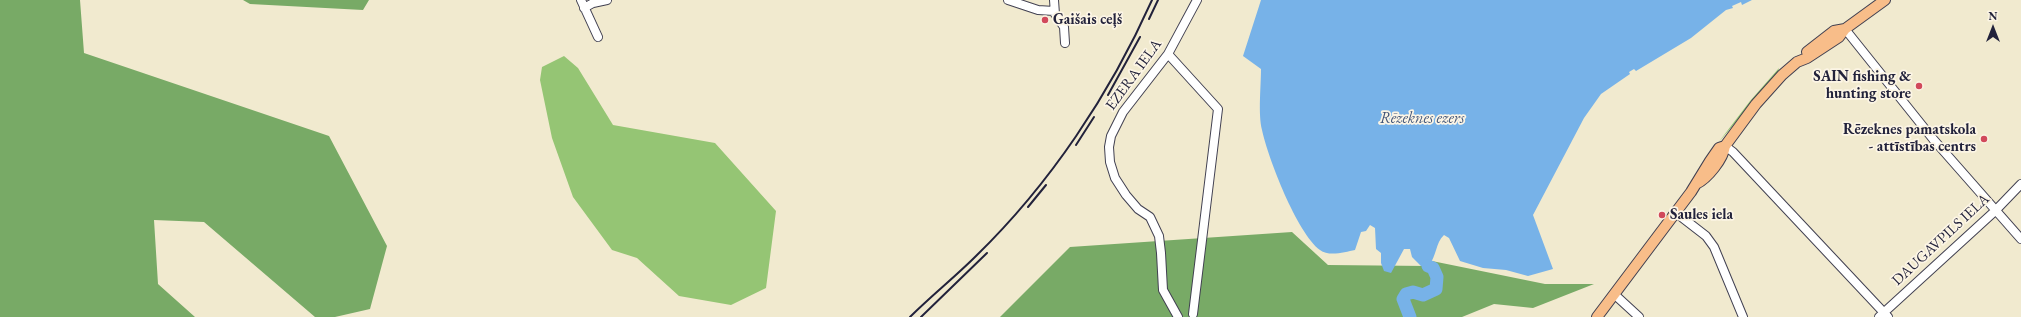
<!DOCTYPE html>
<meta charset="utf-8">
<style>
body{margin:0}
#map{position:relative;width:2021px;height:317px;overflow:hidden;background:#f1eacf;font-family:"EB Garamond",serif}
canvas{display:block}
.north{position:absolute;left:1973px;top:8px;width:40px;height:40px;-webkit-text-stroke:3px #fcf5e5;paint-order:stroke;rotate:0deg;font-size:11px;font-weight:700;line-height:16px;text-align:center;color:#22223b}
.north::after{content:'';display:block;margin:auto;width:14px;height:18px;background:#22223b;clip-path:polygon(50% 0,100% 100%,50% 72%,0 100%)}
</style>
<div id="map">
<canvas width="2021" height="317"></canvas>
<div class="north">N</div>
</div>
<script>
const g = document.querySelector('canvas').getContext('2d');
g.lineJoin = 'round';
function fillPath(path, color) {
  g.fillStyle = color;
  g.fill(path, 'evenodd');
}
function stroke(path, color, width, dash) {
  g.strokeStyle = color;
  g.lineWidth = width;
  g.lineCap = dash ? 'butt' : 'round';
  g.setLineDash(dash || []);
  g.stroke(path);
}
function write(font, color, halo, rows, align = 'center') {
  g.font = font + ' "EB Garamond",serif';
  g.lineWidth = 3.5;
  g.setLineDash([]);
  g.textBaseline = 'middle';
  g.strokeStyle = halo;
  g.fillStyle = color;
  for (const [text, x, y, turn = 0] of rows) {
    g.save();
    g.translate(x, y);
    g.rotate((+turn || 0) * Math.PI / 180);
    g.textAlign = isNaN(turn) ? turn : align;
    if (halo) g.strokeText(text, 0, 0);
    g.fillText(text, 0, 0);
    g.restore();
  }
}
fillPath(new Path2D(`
 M564,56L578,68L613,125L715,143L776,211L766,288L731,305L679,296L637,258L612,250L573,197L552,138L540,80L542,67Z
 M1779,68L1778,72L1718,143L1750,101Z`), '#95c574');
fillPath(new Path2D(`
 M0,0H80L84,53L329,136L387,246L370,309L335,317H315L204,222L154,220L158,284L195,317H0Z
 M243,0H369L363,10L250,4Z
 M1292,232L1328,265L1427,266L1432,261L1545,284H1594L1533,308L1494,304L1462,317H1000L1070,247Z`), '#78aa66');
fillPath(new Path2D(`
 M1261,0H1752L1742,5L1741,2L1732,6L1733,8L1726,10L1691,38L1636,71L1634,69L1629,72L1630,74L1601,94L1584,118L1533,215L1553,269L1528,276L1506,270L1483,268L1460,261L1449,238L1444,235C1435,243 1437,257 1428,266H1421L1412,257L1410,249H1404L1391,273L1384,271L1381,263V253L1376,249L1375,228L1370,225L1366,231L1361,232L1355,250C1345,252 1329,257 1320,250C1297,233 1268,158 1262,130C1258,114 1261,86 1261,69L1243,56Z`), '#77b2e8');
stroke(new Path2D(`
 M1410,317L1403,299L1406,294L1413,292L1423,295L1436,289L1437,277L1433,268L1428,266`), '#77b2e8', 13);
const minor = new Path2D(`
 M581,0L598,37
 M1008,0L1038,10L1054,11
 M1054,0L1055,14L1064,27L1065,43
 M584,8L593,3L607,0
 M1845,29L1933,139L2021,239
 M1168,54L1218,109L1193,314
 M1725,146L1733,152L1888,317
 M1675,212L1706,236L1714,247L1743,317
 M1614,294L1639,317
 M1178,317L1163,290L1161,253L1159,236L1150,217L1138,209L1126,195L1115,178L1110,162L1109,147L1111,136L1123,112L1168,54L1197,0
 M1879,317L1995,211L2021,184`);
const major = new Path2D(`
 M1807,52L1834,31L1845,29
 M1696,184C1708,178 1723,159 1725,146L1756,104L1782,75L1797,62L1807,58L1839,37L1845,29L1885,0
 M1597,317L1691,192L1710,161L1719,148L1725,146`);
stroke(minor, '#414051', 10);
stroke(major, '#414051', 12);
stroke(minor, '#fff', 8);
stroke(major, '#f8bd89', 10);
stroke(new Path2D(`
 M1149,19L1158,0
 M1108,95L1140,37
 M1076,145L1094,117
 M1028,207L1046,185
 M910,317C931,296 955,277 976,256C1050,184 1110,94 1152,0
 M921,317L987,253`), '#22223b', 2);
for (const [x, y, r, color] of [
 [1045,20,4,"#d1495b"],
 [1919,86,4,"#d1495b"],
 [1984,139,4,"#d1495b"],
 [1662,215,4,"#d1495b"]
]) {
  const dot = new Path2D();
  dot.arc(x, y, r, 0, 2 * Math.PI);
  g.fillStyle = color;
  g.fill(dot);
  stroke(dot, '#fcf5e5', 1.5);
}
write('bold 15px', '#22223b', '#fcf5e5', [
 ["Gaišais ceļš",1053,20],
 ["SAIN fishing &",1911,77,"right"],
 ["hunting store",1911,94,"right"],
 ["Rēzeknes pamatskola",1976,130,"right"],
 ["- attīstības centrs",1976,147,"right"],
 ["Saules iela",1670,215]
], 'left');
write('15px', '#22223b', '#fcf5e5', [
 ["EZERA IELA",1134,75,-54],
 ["DAUGAVPILS IELA",1941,240,-43]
]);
write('italic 16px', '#405478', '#fcf5e5', [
 ["Rēzeknes ezers",1422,119]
]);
</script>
